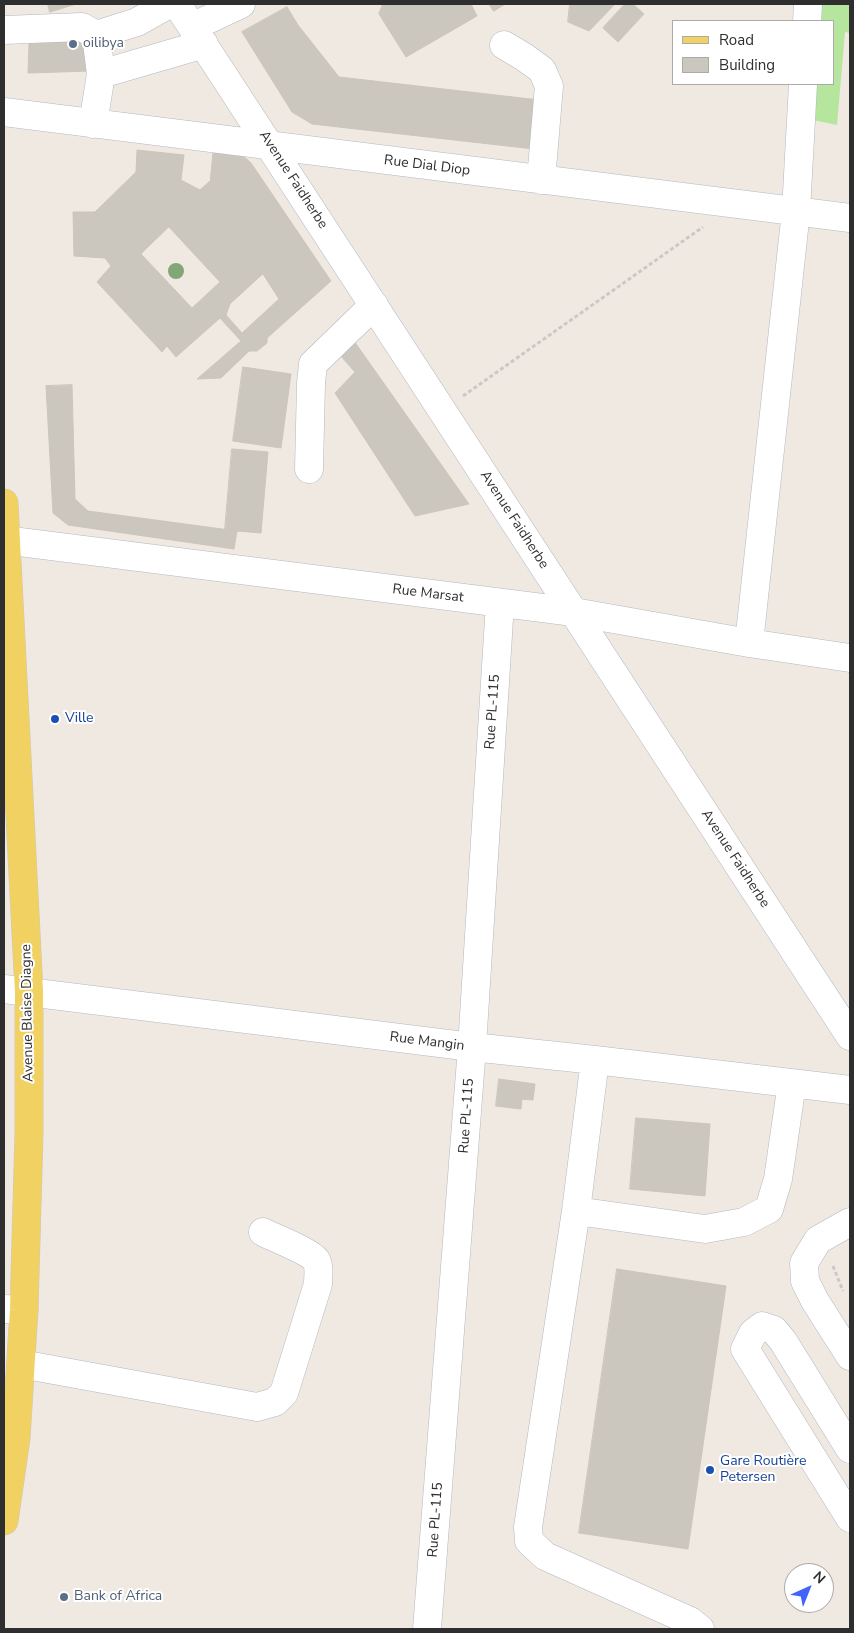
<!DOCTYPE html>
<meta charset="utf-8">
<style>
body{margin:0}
#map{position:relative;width:854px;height:1633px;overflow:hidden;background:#efe9e1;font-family:"Nunito Sans",sans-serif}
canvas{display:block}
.frame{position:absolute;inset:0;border:5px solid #2e2e2e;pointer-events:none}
.legend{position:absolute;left:672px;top:20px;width:162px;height:65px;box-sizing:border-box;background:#fff;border:1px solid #ababab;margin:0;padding:6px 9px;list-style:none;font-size:15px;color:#2e2e2e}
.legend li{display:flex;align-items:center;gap:10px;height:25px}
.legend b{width:25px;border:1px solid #ababab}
.north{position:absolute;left:784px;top:1563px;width:50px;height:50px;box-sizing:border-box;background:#fff;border:1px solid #ababab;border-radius:50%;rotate:44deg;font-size:14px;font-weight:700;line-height:20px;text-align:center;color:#2e2e2e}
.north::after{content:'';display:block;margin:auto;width:18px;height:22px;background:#4264fb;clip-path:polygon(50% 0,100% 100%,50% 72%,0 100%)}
</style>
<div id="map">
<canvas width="854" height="1633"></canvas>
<div class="frame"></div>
<ul class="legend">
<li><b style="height:6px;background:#f2d163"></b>Road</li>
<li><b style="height:14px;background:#cbc7bf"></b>Building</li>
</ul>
<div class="north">N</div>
</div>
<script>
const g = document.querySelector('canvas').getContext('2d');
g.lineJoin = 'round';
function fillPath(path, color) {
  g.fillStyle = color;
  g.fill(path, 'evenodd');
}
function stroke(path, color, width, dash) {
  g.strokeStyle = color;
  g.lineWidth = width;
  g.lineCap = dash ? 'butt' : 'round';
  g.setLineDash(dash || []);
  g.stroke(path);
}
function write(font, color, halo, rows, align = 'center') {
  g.font = font + ' "Nunito Sans",sans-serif';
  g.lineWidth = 4;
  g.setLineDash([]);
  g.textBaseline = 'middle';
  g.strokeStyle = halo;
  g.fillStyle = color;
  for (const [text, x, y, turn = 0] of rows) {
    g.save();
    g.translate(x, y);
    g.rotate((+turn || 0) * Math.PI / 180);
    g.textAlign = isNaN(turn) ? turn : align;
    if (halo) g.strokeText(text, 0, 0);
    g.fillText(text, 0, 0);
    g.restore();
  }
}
fillPath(new Path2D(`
 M822,4H850V33L845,32L837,125L813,120L816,84H833V21H821Z`), '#b6e59e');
const building = new Path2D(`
 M48,4H76L50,12Z
 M383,4H471L477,16L406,57L379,14Z
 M489,4H505L494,11Z
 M570,4H615L589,31L568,22Z
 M625,4H633L644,14L618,42L603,28Z
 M287,7L298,25L339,77L548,101L543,150L312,124L292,112L242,32Z
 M86,38L91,71L28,73L29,44Z
 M214,147L228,148L226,154L240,153L251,163L331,281L267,338V343L257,351H249L221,378L197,379L241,341L220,318L176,357L167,346L162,352L97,282L111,266L105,258L74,256L73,212H95L136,172L137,150L184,155L181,180L200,190L210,181ZM169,227L220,282L192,308L141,254ZM263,274L279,299L242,333L226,315L230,304Z
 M354,341L469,504L415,516L335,393L355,372L339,354Z
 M243,367L291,374L281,448L233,441Z
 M72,385L75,499L88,511L237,531L234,549L68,525L53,513L46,386Z
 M232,449L268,452L261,533L225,530Z
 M499,1079L535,1084L533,1100L522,1099L521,1109L496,1106Z
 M636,1118L710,1124L705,1196L630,1189Z
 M617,1269L726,1286L688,1549L579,1533Z`);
fillPath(building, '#cbc7bf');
stroke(building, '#cbc5ba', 1);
const minor = new Path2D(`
 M177,4L850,1036
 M807,21L808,4
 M192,27L241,4
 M4,30L82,27L96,35L101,74L93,124
 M96,35L137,22L169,4
 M504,45L524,57L542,70L549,86L541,180
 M101,74L204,44
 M4,112L850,218
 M309,469L311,383L313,364L374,305
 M4,540L574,612L749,643L850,658
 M749,643L796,211L803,84
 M4,989L472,1047L595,1060L850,1090
 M595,1060L576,1211L528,1527L529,1541L545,1556L690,1621L700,1629
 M576,1211L705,1229L744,1222L769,1209L778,1179L792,1083
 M850,1222L818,1240L804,1263L805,1281L815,1301L850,1356
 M4,1309L24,1310
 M21,1364L257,1407L275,1402L284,1393L318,1284C318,1276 320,1267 316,1260C309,1251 274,1238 263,1232
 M850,1449L783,1341L774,1330L762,1326L753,1333L745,1349L850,1518
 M427,1629L472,1047L500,603`);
const major = new Path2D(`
 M4,503L29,992V1133L24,1310L16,1438L4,1521`);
stroke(minor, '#b4b7c1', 29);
stroke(major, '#c9c9c9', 29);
stroke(new Path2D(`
 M463,396L703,227
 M833,1266L843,1291`), '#c9c9c9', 3, [4, 2.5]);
stroke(minor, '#fff', 28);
stroke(major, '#f2d163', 28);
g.fillStyle = '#84a574';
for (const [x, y] of [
 [176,271]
]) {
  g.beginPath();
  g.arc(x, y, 8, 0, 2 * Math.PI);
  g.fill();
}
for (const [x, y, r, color] of [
 [73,44,5,"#5c6f8a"],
 [55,719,5,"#1a4fb4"],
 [710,1470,5,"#1a4fb4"],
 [64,1597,5,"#5c6f8a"]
]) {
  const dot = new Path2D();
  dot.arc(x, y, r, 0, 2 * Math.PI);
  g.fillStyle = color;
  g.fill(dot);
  stroke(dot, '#fff', 2);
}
write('14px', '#4e5e75', '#fff', [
 ["oilibya",83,44],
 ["Bank of Africa",74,1597]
], 'left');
write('14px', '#2e2e2e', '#fff', [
 ["Rue Dial Diop",427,166,7],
 ["Avenue Faidherbe",293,180,57],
 ["Avenue Faidherbe",514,520,57],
 ["Rue Marsat",428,594,7],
 ["Rue PL-115",493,712,-86],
 ["Avenue Faidherbe",735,859,57],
 ["Avenue Blaise Diagne",28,1013,-91],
 ["Rue Mangin",427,1042,7],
 ["Rue PL-115",467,1116,-86],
 ["Rue PL-115",436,1520,-86]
]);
write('14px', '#164399', '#fff', [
 ["Ville",65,719],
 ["Gare Routière",720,1462],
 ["Petersen",720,1478]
], 'left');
</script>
